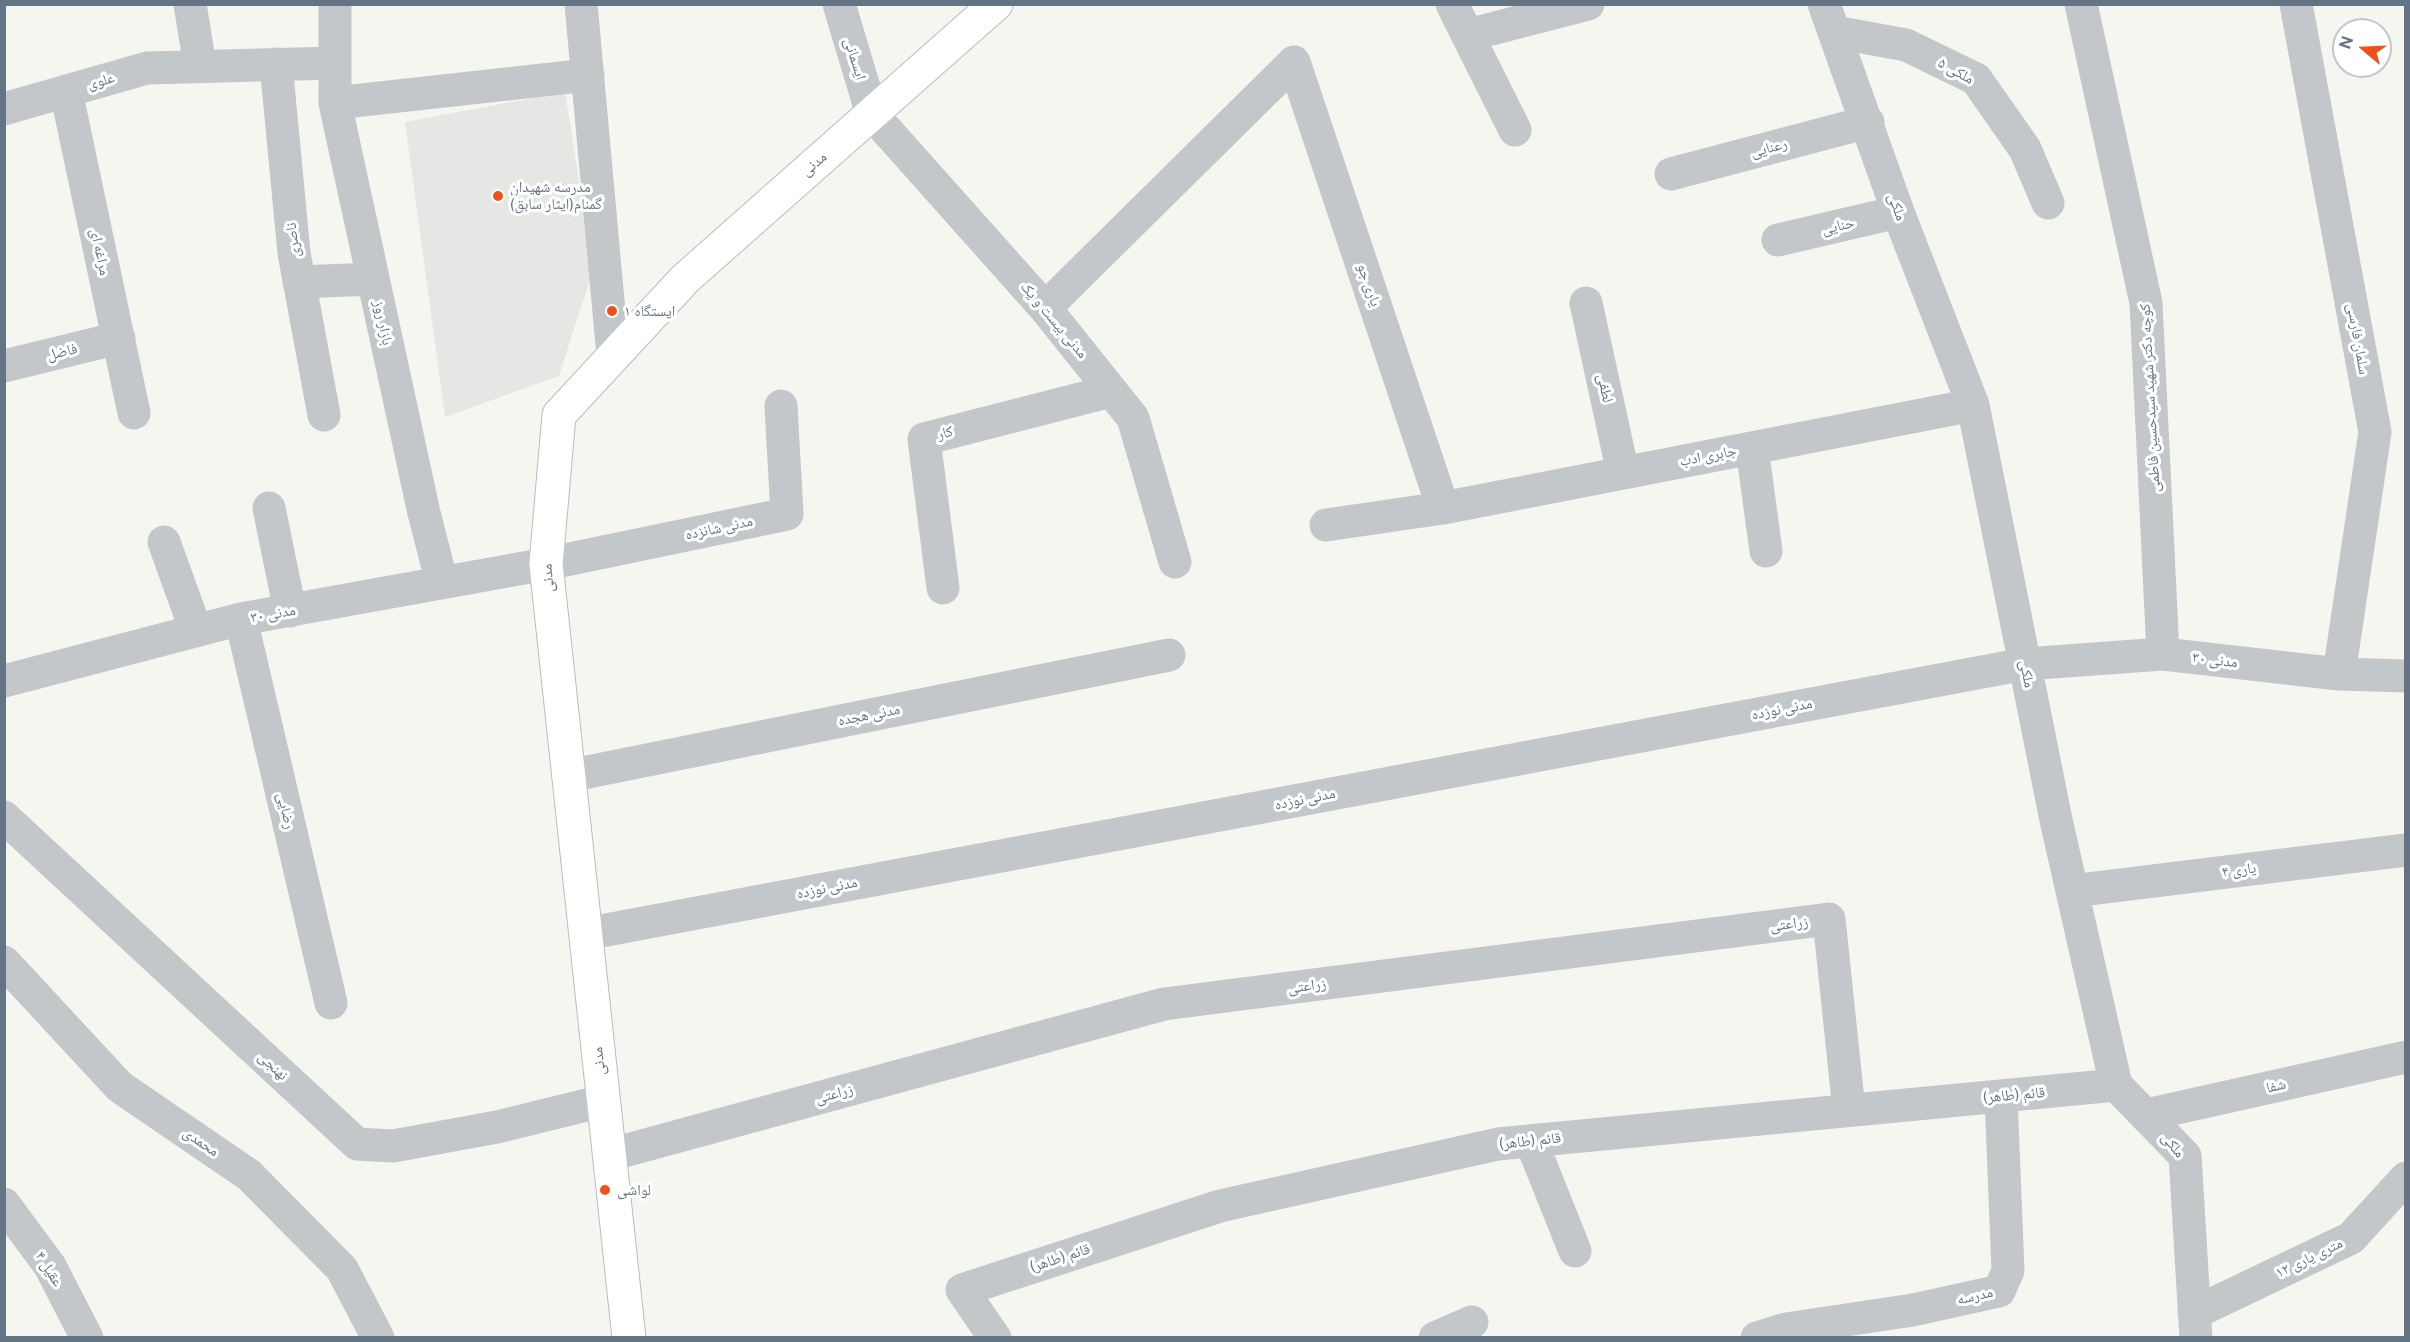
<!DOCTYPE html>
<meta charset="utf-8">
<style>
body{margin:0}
#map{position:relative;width:2410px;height:1342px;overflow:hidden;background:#f6f6f1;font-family:"Public Sans",sans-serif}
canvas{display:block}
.frame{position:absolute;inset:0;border:6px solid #637485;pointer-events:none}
.north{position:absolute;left:2332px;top:18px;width:60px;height:60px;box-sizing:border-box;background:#fff;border:2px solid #c1c7ce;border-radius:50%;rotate:289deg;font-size:16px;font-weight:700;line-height:24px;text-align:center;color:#637485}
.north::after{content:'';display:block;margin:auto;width:21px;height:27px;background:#ee5219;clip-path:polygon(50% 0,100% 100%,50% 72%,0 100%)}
</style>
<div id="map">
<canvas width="2410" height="1342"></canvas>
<div class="frame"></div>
<div class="north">N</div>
</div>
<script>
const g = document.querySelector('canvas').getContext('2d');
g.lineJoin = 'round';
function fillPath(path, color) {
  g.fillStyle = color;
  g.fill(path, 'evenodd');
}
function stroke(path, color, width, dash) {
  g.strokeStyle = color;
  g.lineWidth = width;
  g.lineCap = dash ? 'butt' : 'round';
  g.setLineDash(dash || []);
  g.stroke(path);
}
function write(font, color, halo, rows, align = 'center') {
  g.font = font + ' "Public Sans","Noto Naskh Arabic",sans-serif';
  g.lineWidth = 6;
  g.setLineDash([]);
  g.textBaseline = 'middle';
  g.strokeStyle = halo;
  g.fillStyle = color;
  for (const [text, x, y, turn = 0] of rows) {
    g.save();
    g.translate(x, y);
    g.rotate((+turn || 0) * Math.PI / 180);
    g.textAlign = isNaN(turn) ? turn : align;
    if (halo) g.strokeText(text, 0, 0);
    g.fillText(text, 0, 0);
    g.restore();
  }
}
fillPath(new Path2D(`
 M565,92L593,270L559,376L445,417L405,122Z`), '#e6e7e5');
const secondary = new Path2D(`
 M629,1338L546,564L559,415L685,279L996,4`);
stroke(secondary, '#b7bcc1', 35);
stroke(new Path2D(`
 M190,4L200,66
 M335,4V103L424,513L442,583
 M581,4L613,356
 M839,4L872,114L1045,308L1133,418L1175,562
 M1452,4L1515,130
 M1824,4L1898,212L1973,405L2056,820L2116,1085L2185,1156L2196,1338
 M2081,4L2146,303L2163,654
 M2296,4L2375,432L2339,674
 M1835,32L1906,45L1976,79L2025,149L2048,203
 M1468,35L1588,4
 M276,64L294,253L324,415
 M66,91L134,413
 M335,103L588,75
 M4,109L147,68L335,63
 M1671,174L1868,122
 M1778,240L1898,212
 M299,282L373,279
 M1586,303L1623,473
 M1045,308L1294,62L1443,508
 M4,366L119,338
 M1752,448L1766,551
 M269,508L290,611
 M1326,525L1443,508L1973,405
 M164,542L196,631
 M943,588L924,439L1111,391
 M241,619L331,1003
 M4,681L241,619L546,564L787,514L781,406
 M568,776L1169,655
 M4,817L357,1144L393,1146L497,1127L603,1101
 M2072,891L2406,850
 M585,934L2025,664L2163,654L2339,674L2406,676
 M4,962L120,1087L249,1175L342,1269L378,1338
 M2146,1115L2406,1057
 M1531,1141L1575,1251
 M609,1155L1164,1004L1829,919L1849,1110
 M4,1204L50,1266L87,1338
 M2194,1313L2351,1238L2406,1178
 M995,1338L962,1290L1220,1206L1498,1144L2116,1085
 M1435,1338L1472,1322
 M1757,1338L1786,1329L1913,1310L1999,1291L2008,1271L2001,1096`), '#c3c7ca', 33);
stroke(secondary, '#fff', 33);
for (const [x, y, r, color] of [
 [498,196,6,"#ee5219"],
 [612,311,6,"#ee5219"],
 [605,1190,6,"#ee5219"]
]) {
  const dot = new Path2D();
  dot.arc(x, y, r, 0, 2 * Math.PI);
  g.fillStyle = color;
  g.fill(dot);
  stroke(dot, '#fff', 2);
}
write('15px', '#637485', '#fff', [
 ["ایسمانی",855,59,73],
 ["ملکی ۵",1956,71,29],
 ["علوی",101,81,-16],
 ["رعنایی",1769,148,-15],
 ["مدنی",814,164,-41],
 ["ملکی",1897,207,70],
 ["حنایی",1838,226,-13],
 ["ناصری",293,240,-97],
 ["مراغه ای",100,252,78],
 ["یاری جو",1369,285,71],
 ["مدنی بیست و یک",1054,320,50],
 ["بازار روز",383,323,78],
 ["سلمان فارسی",2358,339,80],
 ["فاضل",62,352,-14],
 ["لطفی",1605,388,78],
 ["کوچه دکتر شهید سیدحسین فاطمی",2150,398,-93],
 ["کار",945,433,-14],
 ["جابری ادب",1708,456,-11],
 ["مدنی شانزده",719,528,-12],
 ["مدنی",548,578,-94],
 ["مدنی ۳۰",273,614,-10],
 ["مدنی ۳۰",2215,660,7],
 ["ملکی",2027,674,79],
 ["مدنی نوزده",1782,709,-11],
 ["مدنی هجده",869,715,-11],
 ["مدنی نوزده",1305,799,-11],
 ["رضایی",286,811,77],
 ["یاری ۴",2239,870,-7],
 ["مدنی نوزده",827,888,-11],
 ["زراعتی",1789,924,-7],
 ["زراعتی",1307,986,-7],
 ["مدنی",599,1061,-96],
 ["نهنجی",273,1066,43],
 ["شفا",2276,1086,-13],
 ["زراعتی",834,1094,-15],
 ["قائم (طاهر)",2014,1095,-5],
 ["قائم (طاهر)",1530,1141,-6],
 ["محمدی",201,1142,34],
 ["ملکی",2173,1145,51],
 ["قائم (طاهر)",1060,1258,-18],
 ["۱۲ متری یاری",2309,1258,-26],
 ["عقیل ۴",49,1269,58],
 ["مدرسه",1975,1296,-13]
]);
write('15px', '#637485', '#fff', [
 ["مدرسه شهیدان",510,187],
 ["گمنام(ایثار سابق)",510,204],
 ["ایستگاه ۱",624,311],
 ["لواشی",617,1190]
], 'left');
</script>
